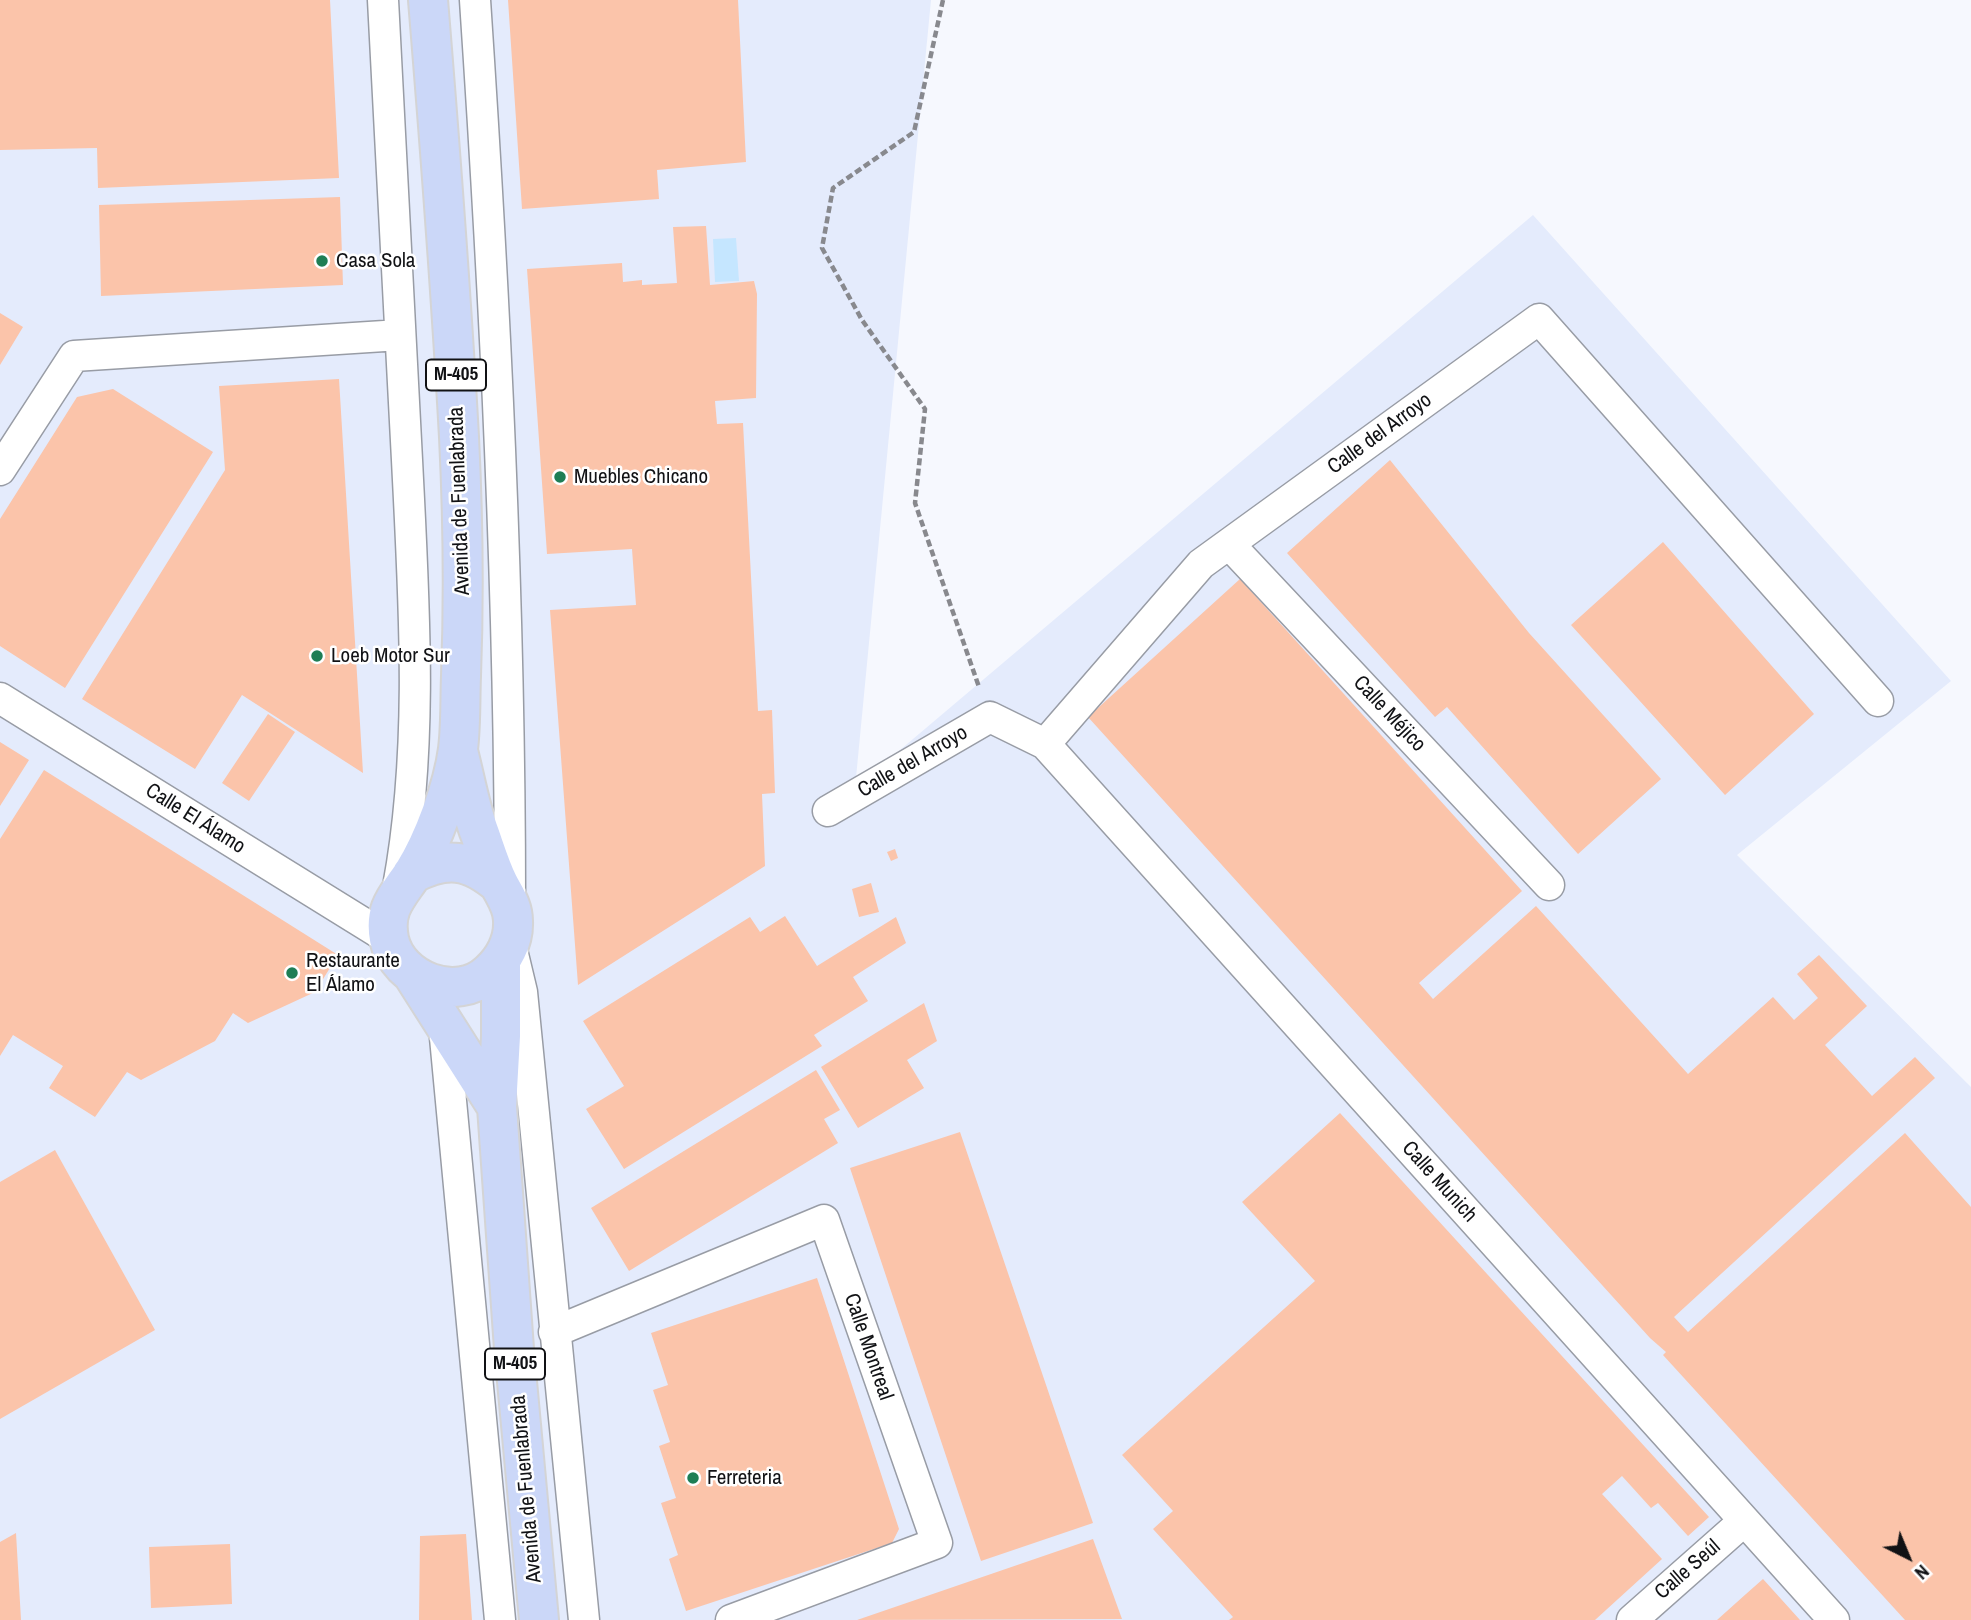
<!DOCTYPE html>
<meta charset="utf-8">
<style>
body{margin:0}
#map{position:relative;width:1971px;height:1620px;overflow:hidden;background:#f6f8fe;font-family:"Archivo Narrow",sans-serif}
canvas{display:block}
.north{position:absolute;left:1873px;top:1522px;width:70px;height:70px;-webkit-text-stroke:5px #fff;paint-order:stroke;rotate:137deg;font-size:19px;font-weight:700;line-height:28px;text-align:center;color:#111215}
.north::after{content:'';display:block;margin:auto;width:24px;height:32px;background:#111215;clip-path:polygon(50% 0,100% 100%,50% 72%,0 100%)}
</style>
<div id="map">
<canvas width="1971" height="1620"></canvas>
<div class="north">N</div>
</div>
<script>
const g = document.querySelector('canvas').getContext('2d');
g.lineJoin = 'round';
function fillPath(path, color) {
  g.fillStyle = color;
  g.fill(path, 'evenodd');
}
function stroke(path, color, width, dash) {
  g.strokeStyle = color;
  g.lineWidth = width;
  g.lineCap = dash ? 'butt' : 'round';
  g.setLineDash(dash || []);
  g.stroke(path);
}
function write(font, color, halo, rows, align = 'center') {
  g.font = font + ' "Archivo Narrow",sans-serif';
  g.lineWidth = 5;
  g.setLineDash([]);
  g.textBaseline = 'middle';
  g.strokeStyle = halo;
  g.fillStyle = color;
  for (const [text, x, y, turn = 0] of rows) {
    g.save();
    g.translate(x, y);
    g.rotate((+turn || 0) * Math.PI / 180);
    g.textAlign = isNaN(turn) ? turn : align;
    if (halo) g.strokeText(text, 0, 0);
    g.fillText(text, 0, 0);
    g.restore();
  }
}
fillPath(new Path2D(`
 M0,0H931L855,788L1533,215L1951,681L1737,855L1971,1087V1620H0Z`), '#e4ebfc');
fillPath(new Path2D(`
 M736,238L739,281L715,282L713,239Z`), '#c5e6ff');
fillPath(new Path2D(`
 M0,0H330L339,178L98,188L97,148L0,150Z
 M508,0H738L746,162L657,170L659,199L522,209Z
 M340,197L343,285L101,296L99,205Z
 M706,226L710,285L754,281L757,294L756,398L715,401L717,424L743,423L758,711L772,710L775,793L762,794L765,866L578,985L550,610L636,605L632,549L547,554L527,269L622,263L623,282L642,280V285L677,283L673,227Z
 M0,313L23,327L0,365Z
 M339,379L363,773L242,695L195,769L82,699L225,470L219,386Z
 M113,389L213,452L65,688L0,646V519L77,397Z
 M1390,460L1529,633L1661,779L1578,854L1447,707L1435,717L1287,553Z
 M1663,542L1814,714L1725,795L1571,625Z
 M1240,579L1522,891L1419,983L1433,999L1536,906L1688,1074L1773,997L1794,1020L1818,998L1797,974L1819,955L1867,1006L1825,1045L1872,1096L1915,1057L1935,1078L1674,1317L1688,1332L1905,1133L1971,1207V1620H1905L1663,1355L1666,1352L1650,1338L1088,717Z
 M268,714L295,732L249,801L222,783Z
 M0,742L29,760L0,806Z
 M44,770L338,955L315,992L248,1023L233,1013L215,1041L141,1080L127,1072L95,1117L49,1088L63,1066L13,1035L0,1056V839Z
 M895,849L898,858L891,861L887,852Z
 M871,883L879,912L859,917L852,889Z
 M785,916L817,966L896,917L906,943L853,977L868,1001L814,1035L822,1046L624,1169L586,1109L624,1086L583,1021L750,917L760,932Z
 M924,1003L937,1041L907,1060L924,1088L858,1128L821,1067Z
 M816,1070L840,1110L824,1119L838,1143L629,1271L591,1208Z
 M1340,1113L1709,1517L1688,1536L1658,1503L1651,1508L1622,1476L1602,1494L1662,1559L1595,1620H1229L1233,1617L1153,1529L1173,1511L1122,1455L1315,1281L1242,1202Z
 M960,1132L1093,1523L981,1561L850,1168Z
 M55,1150L155,1330L0,1419V1182Z
 M817,1278L899,1529L892,1543L686,1611L669,1559L678,1555L661,1503L676,1498L659,1446L670,1442L653,1390L668,1385L651,1333Z
 M16,1533L21,1620H0V1542Z
 M466,1534L472,1620H419L420,1536Z
 M1093,1539L1122,1619L857,1620Z
 M230,1544L232,1604L151,1608L149,1547Z
 M1763,1579L1800,1620H1717L1746,1594Z`), '#fbc4aa');
const street = new Path2D(`
 M383,0C391,153 399,306 407,460C414,601 424,747 398,887
 M475,0C495,299 510,600 510,899
 M0,470L74,356L400,335
 M1229,544L1549,885
 M0,698L389,939
 M1045,744L1834,1620
 M828,811L990,717L1045,744L1201,564L1539,319L1878,701
 M511,946L522,992L584,1620
 M444,1027L500,1620
 M554,1332L824,1220L937,1543L731,1620
 M1632,1620L1744,1521`);
const primary = new Path2D(`
 M428,0C440,146 451,291 459,437C463,517 464,596 461,676C460,700 461,725 458,749C453,787 433,841 413,873C398,896 383,908 389,939C398,981 457,1003 489,973C504,960 514,941 513,921C513,906 505,896 499,884C491,868 486,851 480,834C470,808 465,778 458,751
 M412,874C447,856 469,859 499,884
 M501,963V1036L497,1107L514,1349L539,1620
 M413,975L497,1107`);
stroke(street, '#989ca5', 33);
stroke(primary, '#d4d4d5', 42);
stroke(new Path2D(`
 M943,0L914,132L833,188L822,248L862,320L925,409L915,503L979,687`), '#88898e', 4.5, [7, 3.5]);
stroke(street, '#fff', 30);
stroke(primary, '#cbd7f8', 38);
for (const [x, y, r, color] of [
 [322,261,7,"#1e7e55"],
 [560,477,7,"#1e7e55"],
 [317,656,7,"#1e7e55"],
 [292,973,7,"#1e7e55"],
 [693,1478,7,"#1e7e55"]
]) {
  const dot = new Path2D();
  dot.arc(x, y, r, 0, 2 * Math.PI);
  g.fillStyle = color;
  g.fill(dot);
  stroke(dot, '#fff', 2.5);
}
for (const [x, y, w] of [
 [456,375,60],
 [515,1364,60]
]) {
  const box = new Path2D();
  box.roundRect(x - w / 2, y - 15.5, w, 31, 5);
  g.fillStyle = '#fff';
  g.fill(box);
  stroke(box, '#111215', 2);
}
write('bold 19px', '#111215', null, [
 ["M-405",456,375],
 ["M-405",515,1364]
]);
write('21px', '#111215', '#fff', [
 ["Casa Sola",336,261],
 ["Muebles Chicano",574,477],
 ["Loeb Motor Sur",331,656],
 ["Restaurante",306,961],
 ["El Álamo",306,985],
 ["Ferreteria",707,1478]
], 'left');
write('21px', '#111215', '#fff', [
 ["Calle del Arroyo",1380,434,-36],
 ["Avenida de Fuenlabrada",460,501,-92],
 ["Calle Méjico",1389,714,47],
 ["Calle del Arroyo",913,762,-30],
 ["Calle El Álamo",195,819,32],
 ["Calle Munich",1439,1182,48],
 ["Calle Montreal",868,1347,71],
 ["Avenida de Fuenlabrada",527,1489,-95],
 ["Calle Seúl",1688,1570,-41]
]);
</script>
